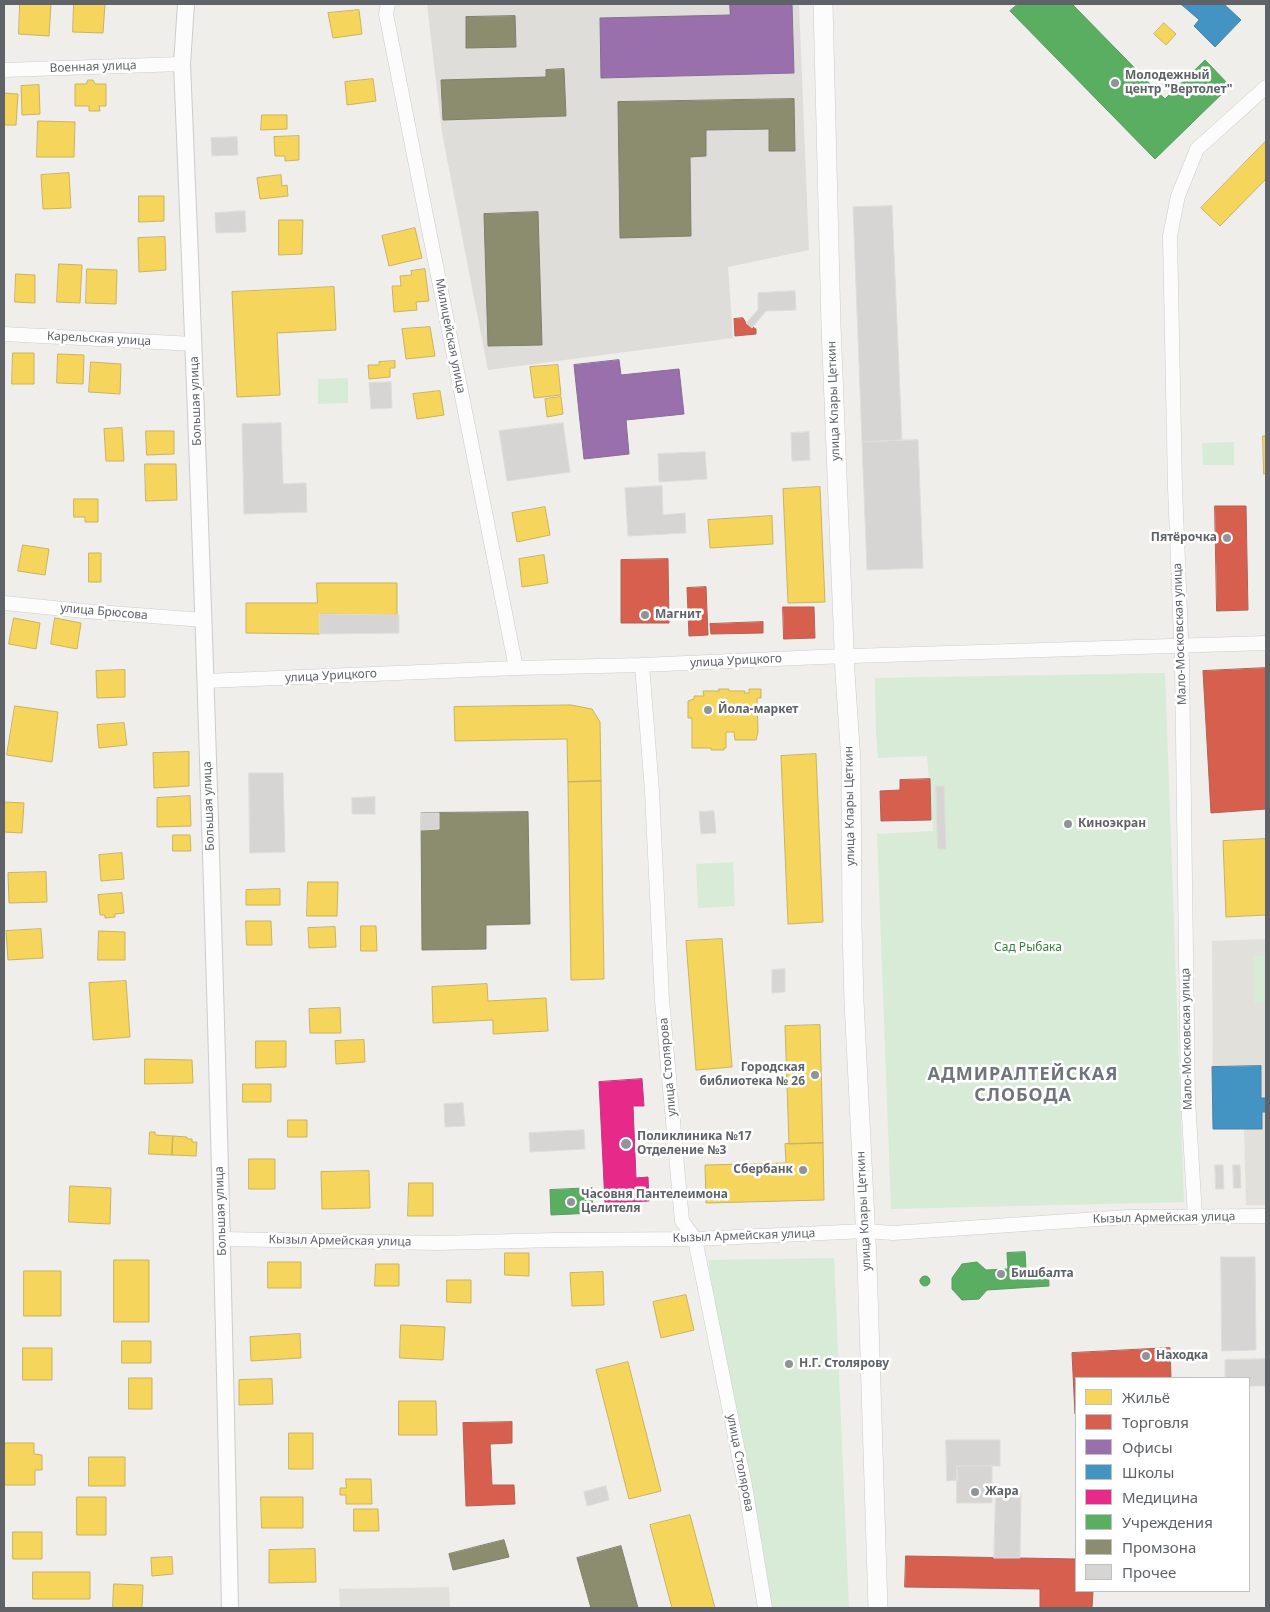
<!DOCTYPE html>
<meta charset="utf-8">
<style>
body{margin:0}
#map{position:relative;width:1270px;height:1612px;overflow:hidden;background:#efeeea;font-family:"Noto Sans",sans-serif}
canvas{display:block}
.frame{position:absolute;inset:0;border:5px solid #5f6368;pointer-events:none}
.legend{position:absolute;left:1075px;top:1377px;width:175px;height:215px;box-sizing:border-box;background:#fff;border:1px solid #bfc1c3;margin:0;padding:6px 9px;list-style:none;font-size:15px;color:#5f6368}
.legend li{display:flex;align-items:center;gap:10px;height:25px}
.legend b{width:25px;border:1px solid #bfc1c3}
</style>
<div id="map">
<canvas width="1270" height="1612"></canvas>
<div class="frame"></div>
<ul class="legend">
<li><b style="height:14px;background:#f6d55c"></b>Жильё</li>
<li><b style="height:14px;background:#d6604d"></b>Торговля</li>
<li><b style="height:14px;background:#9970ab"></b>Офисы</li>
<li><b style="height:14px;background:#4393c3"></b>Школы</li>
<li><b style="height:14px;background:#e7298a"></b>Медицина</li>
<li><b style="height:14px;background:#5aae61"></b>Учреждения</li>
<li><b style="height:14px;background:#8c8c6e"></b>Промзона</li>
<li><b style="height:14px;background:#d6d5d3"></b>Прочее</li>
</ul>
</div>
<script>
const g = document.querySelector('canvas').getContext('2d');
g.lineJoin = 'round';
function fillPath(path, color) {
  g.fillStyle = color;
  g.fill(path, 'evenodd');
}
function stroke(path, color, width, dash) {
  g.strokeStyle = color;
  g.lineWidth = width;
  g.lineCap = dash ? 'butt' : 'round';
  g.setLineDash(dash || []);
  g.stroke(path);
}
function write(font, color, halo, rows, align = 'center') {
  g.font = font + ' "Noto Sans",sans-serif';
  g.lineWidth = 5;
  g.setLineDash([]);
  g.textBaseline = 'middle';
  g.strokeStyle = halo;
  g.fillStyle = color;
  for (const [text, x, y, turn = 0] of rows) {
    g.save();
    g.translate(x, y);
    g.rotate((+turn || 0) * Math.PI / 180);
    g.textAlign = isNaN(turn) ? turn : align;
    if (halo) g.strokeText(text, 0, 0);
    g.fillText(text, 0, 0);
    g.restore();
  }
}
fillPath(new Path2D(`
 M427,4H799L809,250L728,267L733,338L488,370L442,133Z`), '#dfddda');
fillPath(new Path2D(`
 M1266,939V1205H1246L1244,1129H1213L1212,941Z
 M449,1587L450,1608H340L339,1589Z`), '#e2e0da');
fillPath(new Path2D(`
 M348,378V403L318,404V379Z
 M1234,442V465H1203L1202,443Z
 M1165,673L1184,1202L891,1209L877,834L933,831L927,756L878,758L876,735L875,678Z
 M733,862L735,906L698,908L696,864Z
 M1253,956H1266V1002L1254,1003Z
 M834,1258L849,1608H771L737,1445L708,1260Z`), '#d8ebd6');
const homes = new Path2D(`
 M20,4H51L49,36L19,34Z
 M74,4H105L103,33L73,32Z
 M359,10L362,34L333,38L328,13Z
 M1164,23L1176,34L1166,45L1154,34Z
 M373,79L376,101L347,105L345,82Z
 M88,80H93L95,84H106V106H99L100,111H89V106H75V84H86Z
 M39,85L40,114L22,115L21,86Z
 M4,93L18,94L16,125H4Z
 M262,115H287V129L261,130Z
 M38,121L75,122L74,157H37Z
 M299,136V160L285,161V156H275L274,137Z
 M1266,141V179L1220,226L1201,208Z
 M69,173L71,208L43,209L41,175Z
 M281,175L282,186L287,185L288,196L260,199L257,178Z
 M139,196H164V221L139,222Z
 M279,220H303L302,254L279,255Z
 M415,228L422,258L389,266L382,236Z
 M165,237L166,270L139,272L138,238Z
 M59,264L82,265L80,303L57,302Z
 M87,269L117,270L116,304L86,303Z
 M425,269L429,301L416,302L417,310L394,312L392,286H401L400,276L412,275L411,271Z
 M16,274L35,275V303L15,302Z
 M334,287L336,330L277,333L280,395L237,397L232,292Z
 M430,327L435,356L406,359L402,329Z
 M13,353H34V384H12Z
 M58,354L84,355L83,384L57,383Z
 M395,361V368H390V377L369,379L368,365H379V362Z
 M91,362L121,364L120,394L89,392Z
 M558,365L561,395L534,398L530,367Z
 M440,391L444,415L417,419L413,394Z
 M561,397L563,414L547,417L545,399Z
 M122,428L124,461H106L104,429Z
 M146,431H174V454L147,455Z
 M1263,436H1266V473L1264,474Z
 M145,464H176L177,500L146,501Z
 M820,487L825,602L788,603L783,489Z
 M74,499H98V522H85V517H74Z
 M545,507L550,535L517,542L512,513Z
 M772,516L773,544L710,548L708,520Z
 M23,545L49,549L45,575L18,571Z
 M89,553H101V582H89Z
 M544,555L548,583L522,587L519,559Z
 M317,583H397V615L320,614V634L246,633V603H317Z
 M14,618L40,623L36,649L9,644Z
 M55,618L81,623L77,649L51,644Z
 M125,670V697L97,698L96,671Z
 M719,689H729V691H745L744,693H749V689H761V698H757L758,732L756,740H735L734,732H726V748H724V750H711V748H692V718H688V701L694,699V696H704L703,691H719Z
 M571,705L592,709L600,722L601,781L568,782L567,739L455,741L454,707Z
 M15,706L58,712L52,762L7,755Z
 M124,723L127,745L99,748L97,725Z
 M189,752V786L154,788L153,753Z
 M816,754L823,922L788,924L781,756Z
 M601,781L604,979L571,980L568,782Z
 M190,796L191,826L157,827V798Z
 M4,802L24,803L22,833L4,832Z
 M173,835H190L191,851H173Z
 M1266,839V915L1226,917L1223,841Z
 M122,853L124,879L101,881L99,855Z
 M46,872L47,902L9,903L8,873Z
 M308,882H338L337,916H307Z
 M280,889V905H246V890Z
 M122,893L124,913L115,914V917L105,918V915H100L98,895Z
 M246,921H271L272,945H247Z
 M361,926H376L377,951H361Z
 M335,927L336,947L309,948L308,928Z
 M41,929L43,958L8,960L6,931Z
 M99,931L125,932V960H98Z
 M722,939L732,1067L696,1070L686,941Z
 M126,981L130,1037L93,1040L89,983Z
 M487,984L488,1001L546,998L548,1031L493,1034V1020L433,1023L432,987Z
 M340,1008L341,1033H310L309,1009Z
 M820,1025L823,1143L789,1144L785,1026Z
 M364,1040L365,1062L336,1064L335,1041Z
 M256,1041H286V1067L256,1068Z
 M145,1059L192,1060L193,1083L145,1084Z
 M243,1084H271V1102H243Z
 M288,1120H307V1137H288Z
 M150,1132H155V1135L173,1136L172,1155L149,1154Z
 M173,1136L187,1137V1139H192V1142H197L196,1156L172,1155Z
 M823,1143L824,1200L706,1203L705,1165L786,1163L785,1144Z
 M249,1159H275V1189H249Z
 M369,1171L370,1208L322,1209L321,1172Z
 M409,1183H433V1216H408Z
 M70,1186L111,1188L110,1224L69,1222Z
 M505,1253H529V1276L505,1275Z
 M114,1260H149V1322H114Z
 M268,1262H301V1288H268Z
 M376,1264H399V1286H375Z
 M24,1271H61V1316H24Z
 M603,1272L604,1305L572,1306L570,1273Z
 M447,1280H471V1303L447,1302Z
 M686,1295L694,1330L661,1338L653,1302Z
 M401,1325L445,1327L443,1360L400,1358Z
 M300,1334L301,1358L251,1361L250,1337Z
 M122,1341H151V1363H122Z
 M23,1348H52V1380H23Z
 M628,1362L661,1491L629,1499L596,1370Z
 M129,1378H152V1409H129Z
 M272,1379L273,1404L239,1405V1380Z
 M399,1401H436L437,1435H399Z
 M289,1433H313V1469H289Z
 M4,1443H34V1454L42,1455V1470H35V1485H4Z
 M89,1457H125V1486H89Z
 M346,1479H371L372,1504H346V1495H340V1488H346Z
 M77,1497H106V1535H77Z
 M261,1497H303V1528H262Z
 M354,1509H378L379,1531H354Z
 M690,1515L715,1608H672L650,1525Z
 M13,1532H42V1559H13Z
 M315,1549L316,1582L269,1583V1550Z
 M172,1557L173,1574L152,1576L151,1558Z
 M33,1572H90V1599H33Z
 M114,1584L143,1585L142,1608H113Z`);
fillPath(homes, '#f6d55c');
stroke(homes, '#c9b360', 1);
const shops = new Path2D(`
 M743,318L746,323L756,329V334L735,336L734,319Z
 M1215,506H1246L1248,610L1217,611Z
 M668,559L669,623H621V560Z
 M706,587L708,635L689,636L687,588Z
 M783,607H814L815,638L784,639Z
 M763,622V633L711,634L710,624Z
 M1266,668V809L1211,813L1203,671Z
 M930,779L931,820L881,821L880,791L900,790V780Z
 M1170,1348L1171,1378H1076V1414H1075L1072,1353Z
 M512,1422V1443L490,1444L492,1485H514L515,1504L466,1506L463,1423Z
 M906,1556L1076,1559V1591H1093L1092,1608H1040V1589L905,1587Z`);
fillPath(shops, '#d6604d');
stroke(shops, '#b26155', 1);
const offices = new Path2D(`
 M730,4H792L794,73L601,78L600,18L730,15Z
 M619,360L621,375L679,369L684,414L626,420L629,454L584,459L574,365Z`);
fillPath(offices, '#9970ab');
stroke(offices, '#886c97', 1);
const schools = new Path2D(`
 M1181,4H1224L1241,20L1215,47L1194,26L1199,20Z
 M1261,1066V1098H1266V1112H1262V1129H1213L1212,1067Z`);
fillPath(schools, '#4393c3');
stroke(schools, '#4b85a8', 1);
const health = new Path2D(`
 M642,1079L644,1106H633L636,1178L648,1177L649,1201L605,1203L599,1082Z`);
fillPath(health, '#e7298a');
stroke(health, '#be3a80', 1);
const public = new Path2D(`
 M1018,4H1072L1165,99L1205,60L1230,86L1155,159L1010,11Z
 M592,1188L593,1213L551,1215L550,1190Z
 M1025,1252L1026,1269L1048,1268L1049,1286L987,1290L979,1299L962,1300L952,1289V1278L962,1264L977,1262L986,1270L1008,1269L1007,1253Z
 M920 1281a5 5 0 1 1 10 0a5 5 0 1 1-10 0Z`);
fillPath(public, '#5aae61');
stroke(public, '#5c9863', 1);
const industry = new Path2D(`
 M515,16L516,47L466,48V17Z
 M564,69L566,116L443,120L441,80L546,77V70Z
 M794,99L795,151H769V129L706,130V156L690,157L691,236L620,238L618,102Z
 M538,212L542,345L488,346L484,214Z
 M528,812L530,924L486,925V949L422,950L421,813Z
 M504,1540L509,1557L453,1570L449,1554Z
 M621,1546L638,1608H591L577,1558Z`);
fillPath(industry, '#8c8c6e');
stroke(industry, '#7e806c', 1);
const building = new Path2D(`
 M237,137L238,155L212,156L211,138Z
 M892,206L902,440L862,442L853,207Z
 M245,211L246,232L216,233L215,213Z
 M795,291L796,310L766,311L752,328L746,323L758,310V293Z
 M391,382L392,408L371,409L369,383Z
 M281,423L283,484L306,483L307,512L244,514L242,424Z
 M563,423L570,472L507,481L499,431Z
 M809,432L810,460L792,461L791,433Z
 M918,440L923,568L867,570L862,442Z
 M705,452L707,479L659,482L658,454Z
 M662,486L663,515L685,513L686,533L628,536L625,488Z
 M320,614L399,615V633L320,634Z
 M249,773H283L285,852L250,853Z
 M936,786H944L946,849H938Z
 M375,797V814H352V798Z
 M714,811L716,833L701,834L699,812Z
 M421,813H439V829L421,830Z
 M785,969V992L772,993V970Z
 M463,1103L465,1126L445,1127L444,1104Z
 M584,1130L585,1149L530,1152L529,1133Z
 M1215,1165H1223L1224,1189H1216Z
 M1233,1165H1240L1241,1188H1234Z
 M1221,1257H1255L1256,1350L1222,1351Z
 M1266,1359V1386H1249V1378H1225V1360Z
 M946,1440H1000V1466H957L958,1480L947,1481Z
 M957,1466H992V1503H957Z
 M606,1486L609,1500L587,1506L584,1492Z
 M996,1492H1021L1020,1558H994Z`);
fillPath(building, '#d6d5d3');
stroke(building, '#deddd9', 1);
const minor = new Path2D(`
 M388,4L386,14L516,668
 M4,70L182,64
 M4,334L194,344
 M4,603L84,611L204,620
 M642,665L652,791L662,1000L682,1221L695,1239L745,1486L765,1608
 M206,681L516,668L642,665L820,657L1266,643
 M1195,1217L1188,1099L1182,663L1175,487L1170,236L1178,196L1197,149L1266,87
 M222,1239L438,1243L556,1240L695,1239L865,1231L893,1233L1128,1217L1266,1216`);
const tertiary = new Path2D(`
 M186,4L182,64C204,579 220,1093 230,1608`);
const secondary = new Path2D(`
 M823,4L831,326L845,673L851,762L852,927L854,1001L867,1261L878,1608`);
stroke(minor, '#cbcccc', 15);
stroke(tertiary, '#cbcccc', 18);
stroke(secondary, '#cacacb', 20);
stroke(minor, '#fdfcfc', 14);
stroke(tertiary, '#fdfcfc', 16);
stroke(secondary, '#fdfcfc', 19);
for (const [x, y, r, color] of [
 [1115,83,5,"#919496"],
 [1227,538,5,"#919496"],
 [645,615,5,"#919496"],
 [708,710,5,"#919496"],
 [1068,824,5,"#919496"],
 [815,1075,5,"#919496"],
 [626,1144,6,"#919496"],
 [803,1170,5,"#919496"],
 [571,1202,5,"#919496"],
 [1001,1274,5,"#919496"],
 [1146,1356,5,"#919496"],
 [789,1364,5,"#919496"],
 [975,1492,5,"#919496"]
]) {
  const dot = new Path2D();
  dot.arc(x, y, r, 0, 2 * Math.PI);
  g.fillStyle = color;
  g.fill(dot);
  stroke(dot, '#fff', 2);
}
write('12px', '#5f6368', '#fff', [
 ["Военная улица",93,67,-2],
 ["Милицейская улица",450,336,79],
 ["Карельская улица",99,339,3],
 ["Большая улица",196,401,-92],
 ["улица Клары Цеткин",834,401,-92],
 ["улица Брюсова",104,612,5],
 ["Мало-Московская улица",1180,634,-92],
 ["улица Урицкого",736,661,-3],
 ["улица Урицкого",331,676,-3],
 ["Большая улица",209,806,-92],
 ["улица Клары Цеткин",850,806,-91],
 ["Мало-Московская улица",1187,1039,-91],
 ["улица Столярова",668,1067,-95],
 ["Большая улица",221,1211,-92],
 ["улица Клары Цеткин",864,1211,-93],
 ["Кызыл Армейская улица",1164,1218,-1],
 ["Кызыл Армейская улица",744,1236,-2],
 ["Кызыл Армейская улица",340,1241,1],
 ["улица Столярова",740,1463,79]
]);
write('bold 12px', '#5f6368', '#fff', [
 ["Молодежный",1125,76],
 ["центр \"Вертолет\"",1125,90],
 ["Пятёрочка",1217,538,"right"],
 ["Магнит",655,615],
 ["Йола-маркет",718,710],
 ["Киноэкран",1078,824],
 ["Городская",805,1068,"right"],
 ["библиотека № 26",805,1082,"right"],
 ["Поликлиника №17",637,1137],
 ["Отделение №3",637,1151],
 ["Сбербанк",793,1170,"right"],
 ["Часовня Пантелеимона",581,1195],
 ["Целителя",581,1209],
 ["Бишбалта",1011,1274],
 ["Находка",1156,1356],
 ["Н.Г. Столярову",799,1364],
 ["Жара",985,1492]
], 'left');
write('12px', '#348238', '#fff', [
 ["Сад Рыбака",1028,948]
]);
g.letterSpacing = '1px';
write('bold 18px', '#70757a', '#fff', [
 ["АДМИРАЛТЕЙСКАЯ",1023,1075],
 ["СЛОБОДА",1023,1096]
]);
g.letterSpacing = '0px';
</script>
